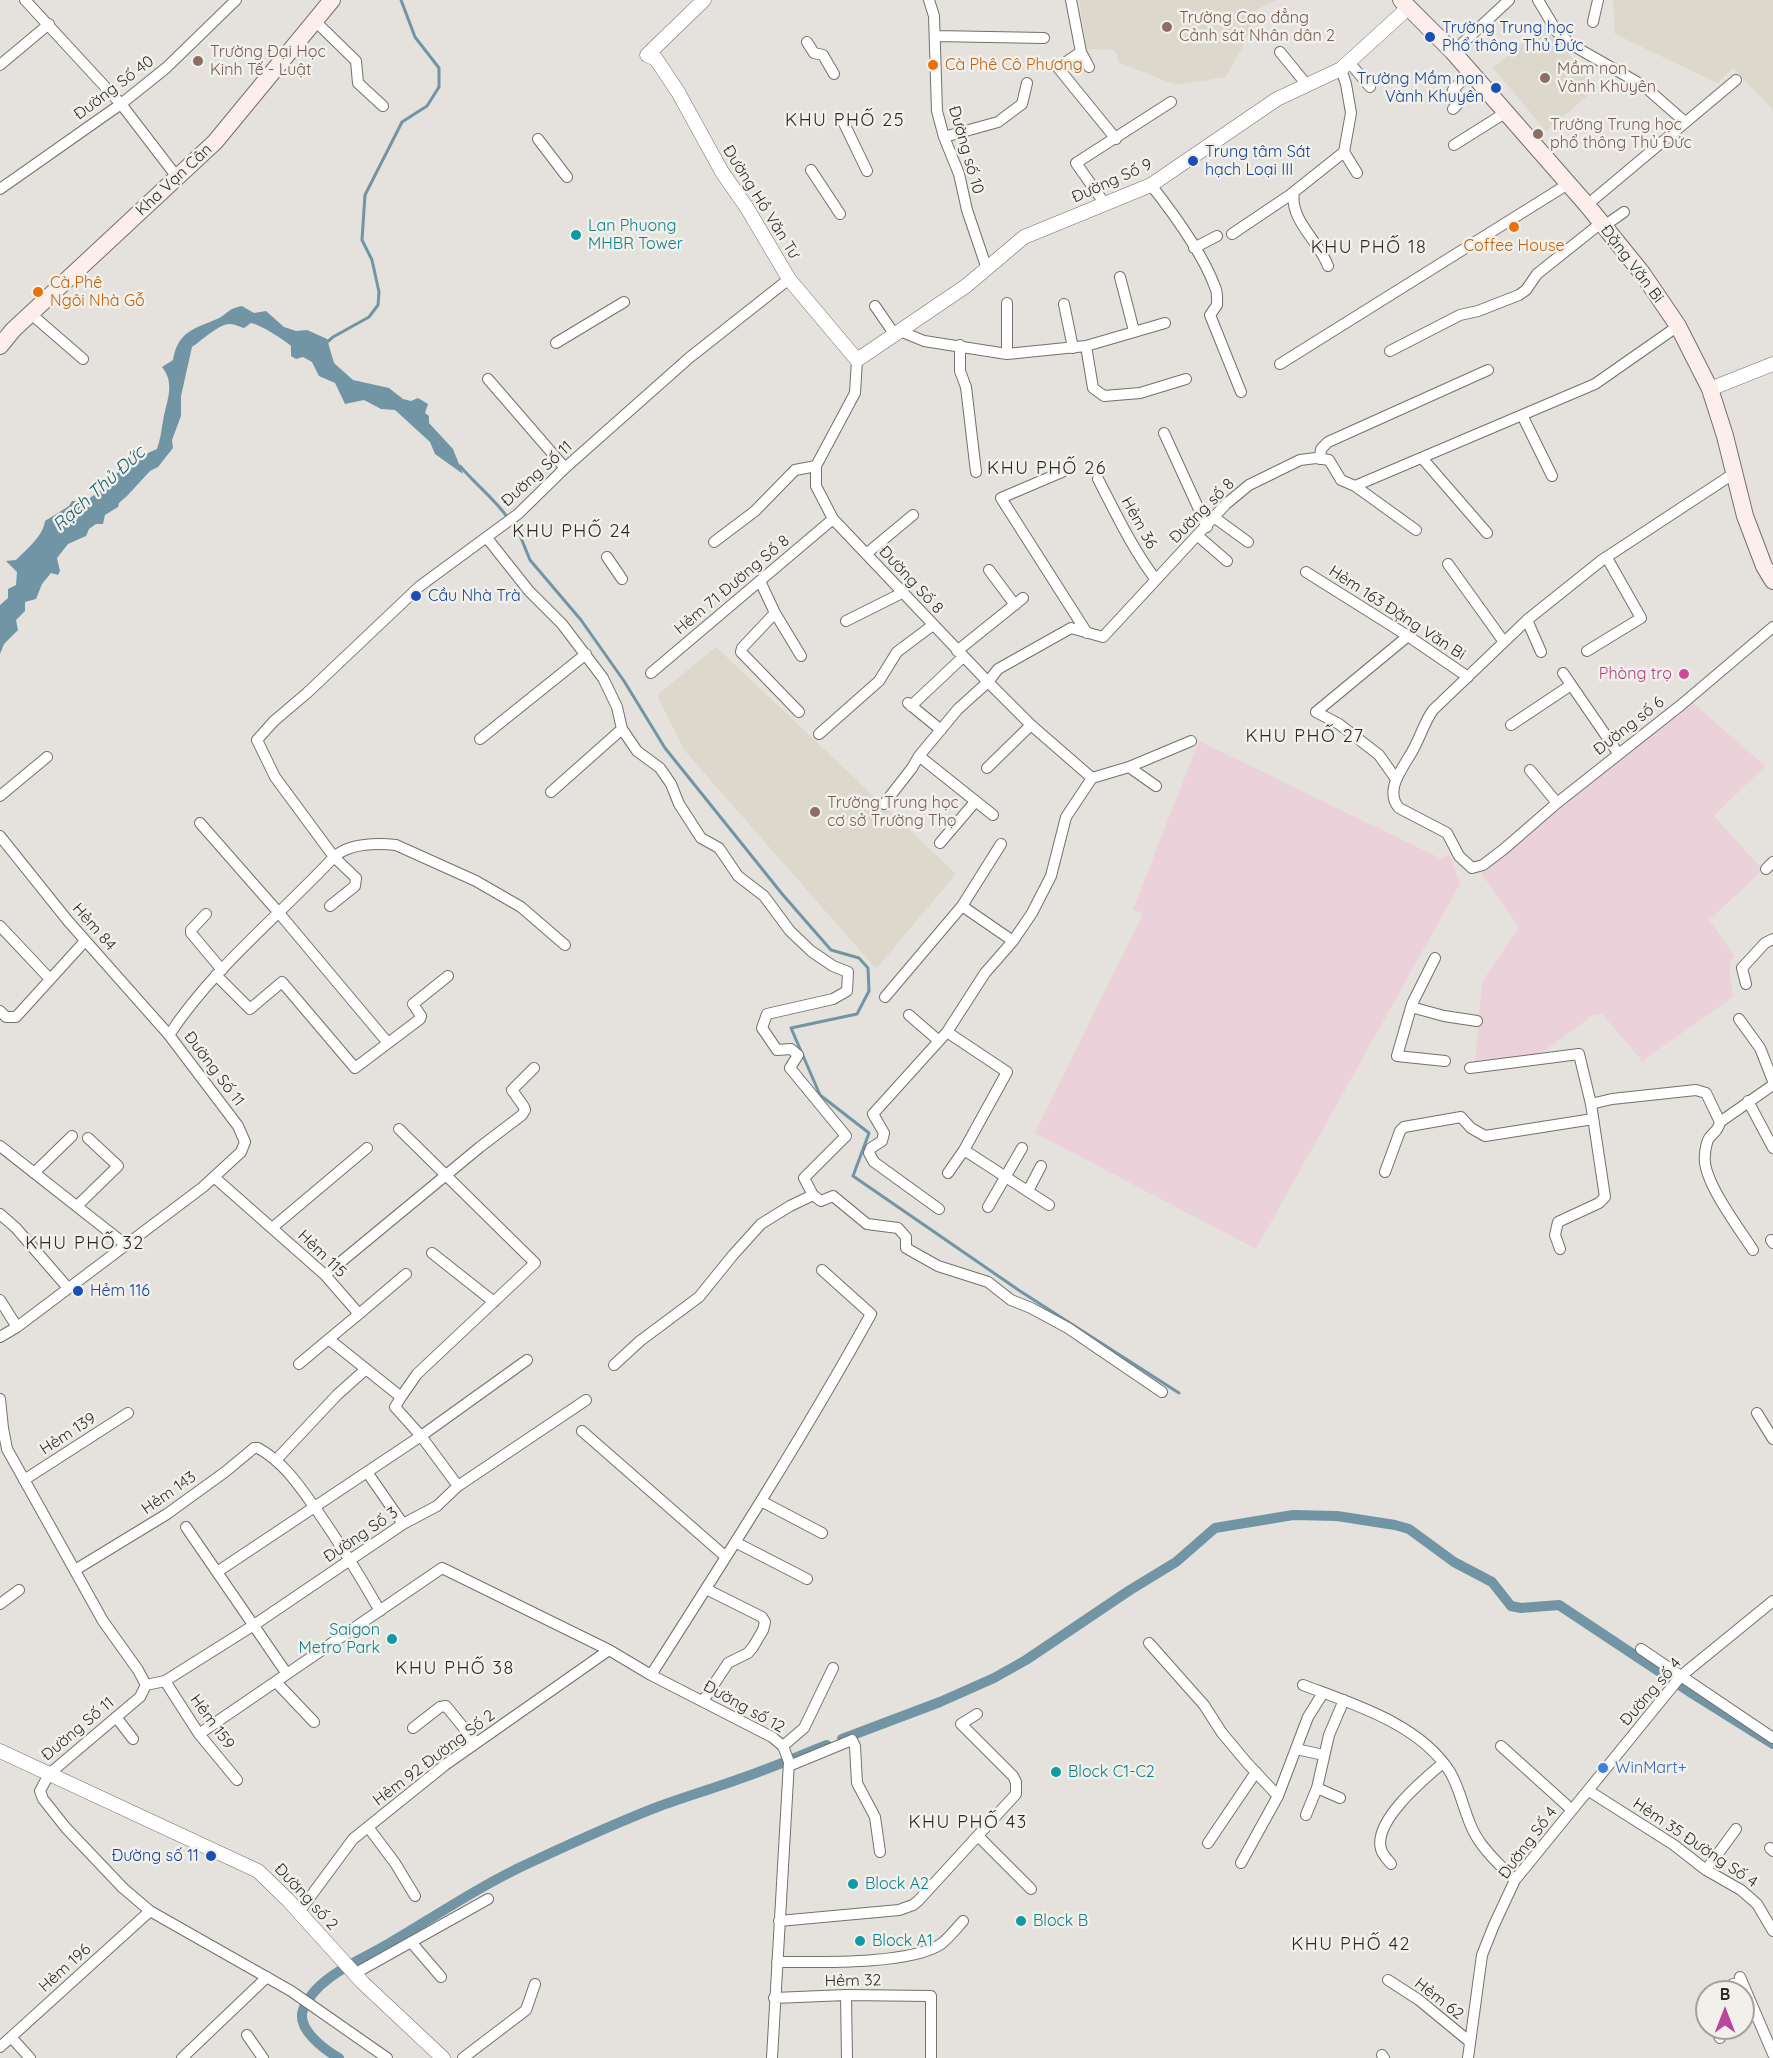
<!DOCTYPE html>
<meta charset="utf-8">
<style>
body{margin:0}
#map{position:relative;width:1773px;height:2058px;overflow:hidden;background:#e5e2dd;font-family:Quicksand,sans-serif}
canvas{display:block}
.north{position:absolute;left:1695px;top:1980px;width:60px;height:60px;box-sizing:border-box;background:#f2f0ea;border:2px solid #a3a19d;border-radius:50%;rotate:0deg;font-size:16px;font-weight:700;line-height:24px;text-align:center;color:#2c2b29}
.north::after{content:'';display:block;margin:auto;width:21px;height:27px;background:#bc469c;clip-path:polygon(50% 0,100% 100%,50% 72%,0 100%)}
</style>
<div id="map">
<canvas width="1773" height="2058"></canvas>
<div class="north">B</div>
</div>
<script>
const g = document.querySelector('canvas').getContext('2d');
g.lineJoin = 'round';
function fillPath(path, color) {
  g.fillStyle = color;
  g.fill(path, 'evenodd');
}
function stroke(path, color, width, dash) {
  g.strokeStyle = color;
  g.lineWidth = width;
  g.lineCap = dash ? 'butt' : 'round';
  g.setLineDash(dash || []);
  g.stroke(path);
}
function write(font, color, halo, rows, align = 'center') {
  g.font = font + ' Quicksand,sans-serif';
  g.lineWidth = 5;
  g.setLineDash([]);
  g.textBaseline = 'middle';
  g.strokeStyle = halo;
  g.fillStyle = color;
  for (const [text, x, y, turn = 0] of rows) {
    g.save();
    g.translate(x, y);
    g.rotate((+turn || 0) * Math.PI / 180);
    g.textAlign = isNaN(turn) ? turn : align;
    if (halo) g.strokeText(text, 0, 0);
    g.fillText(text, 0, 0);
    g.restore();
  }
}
fillPath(new Path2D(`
 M1692,702L1765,766L1714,816L1763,870L1709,920L1735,956L1730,962L1729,968L1733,997L1642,1061L1602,1014L1593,1015L1538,1056L1475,1063L1482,982L1519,927L1481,873Z
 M1199,741L1440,858L1450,855L1460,884L1256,1249L1035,1133L1143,914L1133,909Z`), '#ebd1d9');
fillPath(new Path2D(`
 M1079,0H1277L1258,9L1243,46L1226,77L1176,85L1118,62L1117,54L1113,50L1087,49Z
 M1613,0H1773V110L1733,68L1717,83L1615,34Z
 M1544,25L1598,87L1546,131L1493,68Z
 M716,647L956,874L876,969L685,751L657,695Z`), '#ddd8cc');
fillPath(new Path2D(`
 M242,306L254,313L266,311L284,327L296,331L307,330L327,339L334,363L353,380L389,388L403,399L411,401L418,398L428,404L425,413L429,416V423L453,449L463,474L435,454L430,442L395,410L381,409L364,400L345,404L335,383L319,376L312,362L303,357L296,359L291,356V346C283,339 261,325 251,323L244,328C240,327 235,324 230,324C220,323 201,341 192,347L181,396V416L172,440L173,448L158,467L150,471L127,496L119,503L118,507L105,515L103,524H96L89,529L86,536L68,544L57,558L60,571L58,575L51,573L42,584L36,599L25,602V611L16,620L18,630L4,644L0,654V605L8,598V589L16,585L17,572L6,561L16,560C27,549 43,536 45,521L69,506L72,501H86L111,482L115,474L124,469L129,456H141L157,449C161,437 161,432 163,421C166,402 176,384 162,367L173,360C178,331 194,329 217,319C228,314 227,309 242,306Z`), '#7195a5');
stroke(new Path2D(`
 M325,344L333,337L369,317L378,305L379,292L372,260L362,240L365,195L402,122L427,106L439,87V68L415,37L401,0
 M460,466C475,484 494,498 508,518
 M512,523L519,533L530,560L581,620L624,681L665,748L783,895L831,950L859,958L868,968L869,991L857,1014L791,1028L820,1095L869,1133L853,1176L1020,1291L1179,1393`), '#7195a5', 3);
stroke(new Path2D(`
 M842,1739L940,1702L994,1678L1026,1660L1130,1590L1176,1562L1215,1528L1293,1515L1337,1516L1395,1525L1409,1529L1454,1562L1492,1582L1511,1606L1521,1608L1559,1605L1693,1694L1773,1744
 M339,2058C325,2050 296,2029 303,2010C315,1977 361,1960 388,1944C434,1917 478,1887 527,1864C570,1844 615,1823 660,1806C687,1796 715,1788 742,1778C771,1768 799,1756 827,1745`), '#7195a5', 10);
const minor = new Path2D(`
 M25,0L121,104L177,177
 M929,0L934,16L937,111L944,137L959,174L967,210L987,269
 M1071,0L1081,52L1089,67
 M1538,0L1557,32L1572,45L1644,86L1685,122
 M315,21L356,61L358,83L383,106
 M1593,22L1598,0
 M935,36L1044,38
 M807,42L814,53L823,55L834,74
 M1081,52L1060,66L1059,69L1116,139
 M1280,52L1307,85
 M1453,52L1509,0
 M1349,62L1370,87
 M0,65L49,24
 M1341,69L1346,84L1351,113L1344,152L1357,173
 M1453,109L1457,105L1455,102L1457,95L1453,90L1470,72
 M841,117L867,171
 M944,137L998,122L1022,104L1027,83
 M538,139L567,177
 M1454,145L1505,113
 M811,170L840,214
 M1151,185C1173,213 1203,254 1215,287C1218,293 1217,300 1217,305L1210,315L1241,392
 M0,189L121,104L166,68L236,0
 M1294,192C1289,220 1319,241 1328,266
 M1105,204L1076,163L1171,102
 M1587,205L1736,80
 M1604,226L1624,212
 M1232,234L1290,195L1344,152
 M1194,248L1217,236
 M1120,277L1134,331
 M1007,303V354
 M1064,304L1073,348
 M875,306L895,335
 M31,314L83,359
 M900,331L924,341L1007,354L1086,346L1165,323
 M556,343L624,302
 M960,345V371L966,387L976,472
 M1086,346L1093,388L1104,396L1140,393L1186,379
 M1390,351L1460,315L1478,311L1519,295L1526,290L1537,274L1601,223
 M857,360L855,393L816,466V486L833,519L988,682L1031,725L1092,778
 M1280,364L1568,184
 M488,379L565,468
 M1522,415L1552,476
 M1164,433L1207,527
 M1422,458L1487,533
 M1320,459L1321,449L1328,442L1488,370
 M1062,472L1001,498L1087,633
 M1733,474L1602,560L1527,620L1433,710C1424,723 1421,735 1414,748C1405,766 1383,789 1399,808L1447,833L1459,856L1472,868L1483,865L1504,849L1557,803L1681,705L1773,627
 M1098,479C1116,514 1132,548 1156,580
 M1355,486L1416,530
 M1215,518L1248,542
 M1198,536L1227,561
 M487,538L529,591L562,624L603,678L617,707L622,729L637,751L660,768L671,784L679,804L701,838L719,848L738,876L764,896L790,931L811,951L833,966L848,972L847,991L833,999L767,1014L762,1028L777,1050L791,1049L798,1055L790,1068L846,1136L804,1178L813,1195L821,1201L833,1196L867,1224L898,1228L906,1237V1248L938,1266L988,1282L1011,1300L1031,1308L1068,1328L1162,1392
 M714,542L755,511L795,470L816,466
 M866,554L913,515
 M607,557L622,579
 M1448,564L1504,642
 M989,570L1015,605
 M1306,572L1408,636L1468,677
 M760,581L775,613L801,656
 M775,613L742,648L741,652L799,712
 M1527,620L1541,652
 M846,621L902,593
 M957,651L1023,598
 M1587,651L1641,618L1607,558
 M651,673L833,519
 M1563,673L1618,753
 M908,703L941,730
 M911,706L963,657
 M1511,725L1571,685
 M819,734L879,681L897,652L933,625
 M480,739L586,654
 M919,756L993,815
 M1129,767L1156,786
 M987,768L1031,725
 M1530,770L1557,803
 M1092,778L1129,767L1191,741
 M1396,779L1379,755L1339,724L1316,712L1408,636
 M551,792L622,729
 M0,796L47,757
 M884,804L912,768L919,756L958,709L988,682L998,669L1071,628L1103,637L1226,504L1249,485L1300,460L1316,458L1329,460L1341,480L1355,486L1595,384L1678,326
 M200,823L279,913L388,1043
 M0,836L68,921L169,1035L238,1126L245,1142L241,1152L203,1187L17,1327L0,1337
 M940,843L975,802
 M1766,869L1773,862
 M330,906L355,886L356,878L334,857C350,843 376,843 396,845L476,881L521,907L565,945
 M962,906L1013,941
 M206,914L191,930V933L222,970
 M0,926L50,979
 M1435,958L1412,1004L1397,1056L1445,1061
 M216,975L250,1009L282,982L355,1068L420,1019L421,1016L413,1004L448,976
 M1746,984L1742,968L1765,943L1773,939
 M885,997L962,906L1001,844
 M1411,1007L1444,1016L1477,1021
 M0,1011L6,1017H16L85,941
 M909,1015L939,1041
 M1739,1019L1760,1048L1773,1081
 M947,1032L1007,1072L964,1150
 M169,1035C214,967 279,916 334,857L275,777L257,740L274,721L307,693L420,586L518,514L565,468L689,358L789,279
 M1470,1068L1579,1054L1591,1104L1605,1197L1599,1203L1558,1222L1555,1235L1560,1249
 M1748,1101L1773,1148
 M1591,1104L1612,1099L1696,1090L1706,1093L1720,1122C1718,1131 1715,1131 1710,1137C1707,1140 1705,1150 1705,1155C1701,1179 1739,1228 1753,1250
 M1720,1122L1773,1085
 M399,1129L535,1263L417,1374L401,1397L395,1407L421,1436L458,1486
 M0,1146L126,1245
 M1385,1172L1400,1131L1404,1127L1461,1117L1471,1128L1485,1136L1593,1119
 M34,1173L72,1136
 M948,1173L964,1150L1049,1205
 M214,1177L325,1275L359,1314L406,1274
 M1028,1191L1041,1166
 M77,1206L118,1166L88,1138
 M988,1207L1022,1148
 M939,1209L874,1162L869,1153L871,1148L882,1141L884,1133L873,1114L947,1032L985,973L1013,941L1032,913L1051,876L1066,817L1092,778
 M0,1214L16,1228L68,1288
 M272,1228L367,1148
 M1771,1240L1773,1243
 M432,1253L494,1302
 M325,1275L480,1147L522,1115L525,1110L524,1107L512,1090L534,1068
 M0,1300L17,1327
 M359,1314L330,1338L331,1341L401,1397
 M299,1364L330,1338
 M614,1365L640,1341L699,1297L733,1255L761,1224L790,1206L813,1195
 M0,1399L3,1428L7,1449L103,1621L138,1670L146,1685
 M1757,1413L1773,1439
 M582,1431L726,1557
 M276,1460L337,1395L366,1369
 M367,1472L403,1524
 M24,1480L128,1413
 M761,1501L822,1533
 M186,1527L287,1674
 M735,1542L807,1579
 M75,1570L167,1514L225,1472L254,1448H258C285,1463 300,1487 318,1512C341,1545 360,1576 380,1611
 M217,1572L421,1436L527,1360
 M0,1604L19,1590
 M1149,1643L1204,1705L1222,1733L1248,1764L1278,1796
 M1641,1649L1773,1738
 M651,1675C727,1556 803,1437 871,1314L822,1270
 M165,1681L199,1734L237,1780
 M276,1682L314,1722
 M146,1685L140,1697L49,1774L40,1791L43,1799L66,1828L123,1888L150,1911L291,1991L387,2058
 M146,1685L165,1681L254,1625L403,1524L437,1506L458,1486L586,1400
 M1303,1685C1353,1704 1420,1724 1450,1772C1462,1792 1464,1816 1476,1836C1486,1853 1501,1866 1515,1880
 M703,1701L728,1663L748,1653L753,1647L763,1630L765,1622L762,1617L706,1589
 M116,1717L133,1739
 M413,1728L440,1707L446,1706L476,1743
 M199,1734L442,1568L609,1650L651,1675L772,1737L783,1746L789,1762L772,2058
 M783,1746L804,1728L833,1668
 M1501,1746L1572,1810
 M1296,1749L1324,1755
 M789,1766L852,1740L855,1746L857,1783L875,1817L880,1852
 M1317,1788L1340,1798
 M1589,1791L1674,1845L1706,1870L1741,1890L1757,1904L1773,1931
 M1306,1815L1317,1788L1329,1735L1344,1700
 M368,1827L395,1863L415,1896
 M978,1836L1031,1889
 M1208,1843L1256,1772
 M1770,1848L1773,1851
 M1241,1863L1278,1796L1308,1717L1323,1693
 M1391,1864C1388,1860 1382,1854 1381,1849C1373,1821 1424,1779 1443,1763
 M1706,1870L1736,1829
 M299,1912L353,1839L445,1765L609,1650
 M779,1921L899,1910L913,1905L918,1901L1016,1794V1782L1013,1776L961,1724L977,1714
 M411,1942L441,1977
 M777,1962C816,1962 910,1965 941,1944C949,1938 956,1929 963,1921
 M354,1974L488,1899
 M1740,1977L1773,2054
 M1388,1980L1419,2000L1470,2042
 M1723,1992L1733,1984L1742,1982
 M846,1995L847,2058
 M774,1998L846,1995L931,1996V2058
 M1707,2003V2008
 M1715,2028L1720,2038
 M247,2035L263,2058
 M11,2037L30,2058
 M0,2047L150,1911
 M1382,2055L1384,2058
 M182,2058L267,1977
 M463,2058L526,2010L535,1984
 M1468,2058L1482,1955L1494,1925L1515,1880L1681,1676L1773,1601`);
const tertiary = new Path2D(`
 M704,0L647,55L656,59L678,92L722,172L747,208L789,279L857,360L966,286L1024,237L1151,185L1277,99L1341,69L1408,8
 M1710,389L1773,364
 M0,1751L258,1871L288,1900L363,1983L443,2058`);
const secondary = new Path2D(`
 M1401,0L1453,52L1587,205L1642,273L1678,326L1710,389L1725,436L1745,516L1764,566L1773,581
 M0,346L13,330L215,142L332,0`);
stroke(minor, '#73716c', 12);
stroke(tertiary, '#73716c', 15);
stroke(secondary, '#73716c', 18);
stroke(minor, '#fff', 10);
stroke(tertiary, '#fff', 14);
stroke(secondary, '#feeeeb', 16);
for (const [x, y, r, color] of [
 [1167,27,6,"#8d6e63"],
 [1430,37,6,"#1a4fb4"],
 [198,61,6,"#8d6e63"],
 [933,65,6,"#e8710a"],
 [1545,78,6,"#8d6e63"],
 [1496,88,6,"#1a4fb4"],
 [1538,134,6,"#8d6e63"],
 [1193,161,6,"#1a4fb4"],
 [1514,227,6,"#e8710a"],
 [576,235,6,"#0f9aa8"],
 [38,292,6,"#e8710a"],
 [416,596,6,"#1a4fb4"],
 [1684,674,6,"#d1479c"],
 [815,812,6,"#8d6e63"],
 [78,1291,6,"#1a4fb4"],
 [392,1639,6,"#0f9aa8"],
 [1603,1768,6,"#3f7fe0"],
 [1056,1772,6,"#0f9aa8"],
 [211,1856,6,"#1a4fb4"],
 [853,1884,6,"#0f9aa8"],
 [1021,1921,6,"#0f9aa8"],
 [860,1941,6,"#0f9aa8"]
]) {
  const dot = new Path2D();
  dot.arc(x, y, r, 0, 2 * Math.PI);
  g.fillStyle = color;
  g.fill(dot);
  stroke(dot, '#f2f0ea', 2);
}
write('16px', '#785e54', '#f2f0ea', [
 ["Trường Cao đẳng",1179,18],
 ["Cảnh sát Nhân dân 2",1179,36],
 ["Trường Đại Học",210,52],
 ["Kinh Tế - Luật",210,70],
 ["Mầm non",1557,69],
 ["Vành Khuyên",1557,87],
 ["Trường Trung học",1550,125],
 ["phổ thông Thủ Đức",1550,143],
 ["Trường Trung học",827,803],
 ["cơ sở Trường Thọ",827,821]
], 'left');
write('16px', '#164399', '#f2f0ea', [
 ["Trường Trung học",1442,28],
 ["Phổ thông Thủ Đức",1442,46],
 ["Trường Mầm non",1484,79,"right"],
 ["Vành Khuyên",1484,97,"right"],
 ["Trung tâm Sát",1205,152],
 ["hạch Loại III",1205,170],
 ["Cầu Nhà Trà",428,596],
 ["Hẻm 116",90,1291],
 ["Đường số 11",199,1856,"right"]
], 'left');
write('16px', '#c56008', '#f2f0ea', [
 ["Cà Phê Cô Phương",945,65],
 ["Coffee House",1514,246,"center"],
 ["Cà Phê",50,283],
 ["Ngôi Nhà Gỗ",50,301]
], 'left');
write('16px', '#2c2b29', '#f2f0ea', [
 ["Đường Số 40",114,88,-37],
 ["Đường số 10",966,150,74],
 ["Kha Vạn Cân",174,180,-43],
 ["Đường Số 9",1112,181,-24],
 ["Đường Hồ Văn Tư",761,202,58],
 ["Đặng Văn Bi",1632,264,53],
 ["Đường Số 11",537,474,-42],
 ["Đường số 8",1202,511,-45],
 ["Hẻm 36",1139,523,61],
 ["Đường Số 8",911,580,47],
 ["Hẻm 71 Đường Số 8",732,585,-40],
 ["Hẻm 163 Đặng Văn Bi",1397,613,33],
 ["Đường số 6",1629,726,-38],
 ["Hẻm 84",94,927,49],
 ["Đường Số 11",214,1069,53],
 ["Hẻm 115",322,1254,44],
 ["Hẻm 139",68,1434,-33],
 ["Hẻm 143",169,1493,-35],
 ["Đường Số 3",361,1535,-34],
 ["Đường số 4",1651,1692,-49],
 ["Đường số 12",744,1707,29],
 ["Hẻm 159",212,1722,54],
 ["Đường Số 11",78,1729,-40],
 ["Hẻm 92 Đường Số 2",434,1758,-37],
 ["Đường Số 4",1528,1843,-53],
 ["Hẻm 35 Đường Số 4",1695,1843,34],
 ["Đường số 2",306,1897,47],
 ["Hẻm 196",65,1968,-42],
 ["Hẻm 32",853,1981,-1],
 ["Hẻm 62",1439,1999,38]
]);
write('16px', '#0d838f', '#f2f0ea', [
 ["Lan Phuong",588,226],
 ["MHBR Tower",588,244],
 ["Saigon",380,1630,"right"],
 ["Metro Park",380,1648,"right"],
 ["Block C1-C2",1068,1772],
 ["Block A2",865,1884],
 ["Block B",1033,1921],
 ["Block A1",872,1941]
], 'left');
write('16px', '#b23c85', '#f2f0ea', [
 ["Phòng trọ",1672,674]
], 'right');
write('16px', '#366cbe', '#f2f0ea', [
 ["WinMart+",1615,1768]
], 'left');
g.letterSpacing = '1.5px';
write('18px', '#2c2b29', '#f2f0ea', [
 ["KHU PHỐ 25",845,121],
 ["KHU PHỐ 18",1369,248],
 ["KHU PHỐ 26",1047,469],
 ["KHU PHỐ 24",572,532],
 ["KHU PHỐ 27",1305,737],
 ["KHU PHỐ 32",85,1244],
 ["KHU PHỐ 38",455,1669],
 ["KHU PHỐ 43",968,1823],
 ["KHU PHỐ 42",1351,1945]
]);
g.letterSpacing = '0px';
write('italic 18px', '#155c74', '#f2f0ea', [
 ["Rạch Thủ Đức",99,489,-42]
]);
</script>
